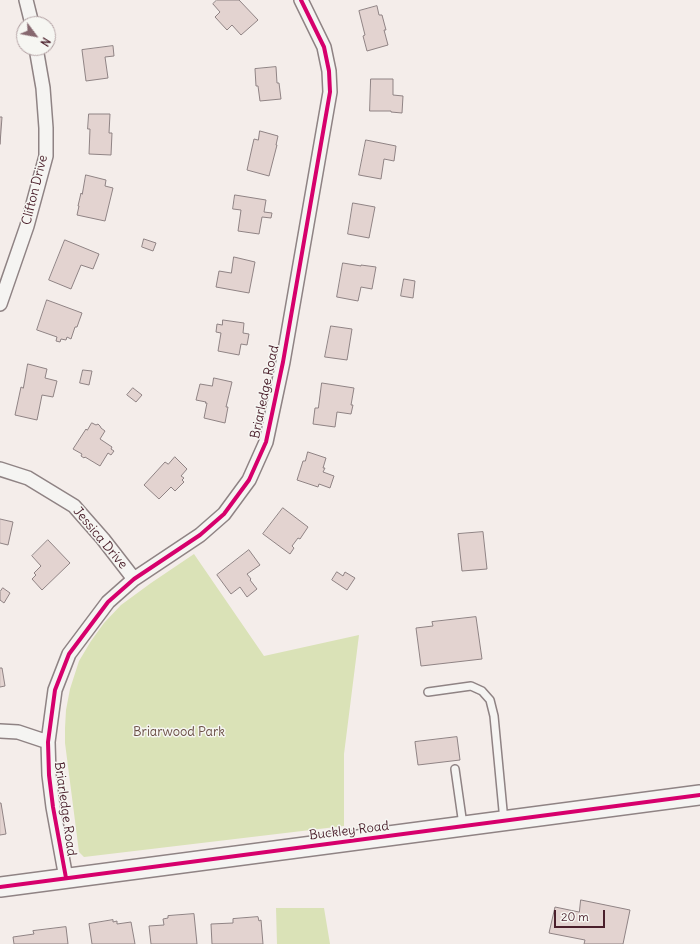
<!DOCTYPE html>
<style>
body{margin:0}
#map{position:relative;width:700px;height:944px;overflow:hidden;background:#f4edea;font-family:Delius,sans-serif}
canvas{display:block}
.north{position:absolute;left:16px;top:16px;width:40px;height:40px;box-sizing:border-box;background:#f6f6f2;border:1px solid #b1a0a2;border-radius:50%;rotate:122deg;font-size:11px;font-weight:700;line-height:16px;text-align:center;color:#4a1f2b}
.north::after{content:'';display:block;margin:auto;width:14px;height:18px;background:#86676e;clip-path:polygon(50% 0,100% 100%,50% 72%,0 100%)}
.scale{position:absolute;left:554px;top:910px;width:51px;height:18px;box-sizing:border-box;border:2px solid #4a1f2b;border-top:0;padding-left:5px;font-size:12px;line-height:14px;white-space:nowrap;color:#4a1f2b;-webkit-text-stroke:3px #f6f6f2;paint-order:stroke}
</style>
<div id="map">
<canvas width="700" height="944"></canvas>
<div class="north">N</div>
<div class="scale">20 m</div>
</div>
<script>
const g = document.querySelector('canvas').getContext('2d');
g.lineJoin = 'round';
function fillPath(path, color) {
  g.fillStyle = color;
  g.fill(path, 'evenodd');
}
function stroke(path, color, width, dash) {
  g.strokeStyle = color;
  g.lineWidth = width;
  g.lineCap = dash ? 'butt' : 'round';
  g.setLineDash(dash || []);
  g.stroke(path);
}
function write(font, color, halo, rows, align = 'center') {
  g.font = font + ' Delius,sans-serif';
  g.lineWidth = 3;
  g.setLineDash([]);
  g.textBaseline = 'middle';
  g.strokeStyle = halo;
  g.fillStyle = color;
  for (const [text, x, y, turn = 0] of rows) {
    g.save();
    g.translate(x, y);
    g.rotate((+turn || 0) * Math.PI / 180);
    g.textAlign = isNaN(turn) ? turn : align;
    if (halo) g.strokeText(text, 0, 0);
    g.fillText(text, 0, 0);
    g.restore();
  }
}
fillPath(new Path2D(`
 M194,554L264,656L359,635L344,754V826L84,857L79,852L65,743V728L66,710L70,689L79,661L91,641L104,623L121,605L151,583Z
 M276,908H324L330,944H277Z`), '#dae2b7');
const building = new Path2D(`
 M217,0H239L258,20L241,35L232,25L227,30L215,17L220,12L213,4Z
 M377,6L379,15H382L386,30H384L388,45L367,51L363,36L365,35L359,11Z
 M113,46L114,56L105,57L108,78L86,81L82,50Z
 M276,67L277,83H279L281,99L260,101L258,86H256L255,69Z
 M371,79H393V95L403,96L402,113L391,112V111H370Z
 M89,114H110L109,133H112L111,155L89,154L90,129H88Z
 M0,117H2L0,144Z
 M260,131L278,136L276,145H277L269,176L247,170L254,139L258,140Z
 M366,140L396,146L394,161L384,159L381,179L359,175Z
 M86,175L106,180L105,186L113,188L105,221L77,215L79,206H78L81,193L82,194Z
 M235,195L266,200L264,212L272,213L271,218L262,217L259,234L238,231L241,210L233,209Z
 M353,203L375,207L369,238L348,234Z
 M144,239L156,243L153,251L142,247Z
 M65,240L99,254L93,269L81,265L71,289L49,280Z
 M234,257L255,262L249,293L216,287L219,271L231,273Z
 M343,263L361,266V265L376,267L372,289L361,287L358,301L337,297Z
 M404,279L415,281L413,298L401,296Z
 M47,300L82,313L77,327H75L71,339L67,337L66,340L61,339L60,342L56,341L57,337L37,330Z
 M223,320L244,323L243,333L249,334L247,345L241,344L239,355L218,351L221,333L216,332L217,324L222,325Z
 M331,326L352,329L347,360L325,357Z
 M28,364L47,369L45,378L57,381L53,397L42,395L37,420L15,415L21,387L23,388Z
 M83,370L92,371L89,385L80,383Z
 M214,378L232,382L226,407H228L225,423L204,418L207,403H205L206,402L196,400L200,384L212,386Z
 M322,383L354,388L351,405H353L351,414L337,412L335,427L313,424L315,408H318Z
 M133,388L142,395L136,402L127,395Z
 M92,423L96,425L98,424L100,426L101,428L105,431L100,439L112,447L111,449L114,451L111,455L108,453L100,466L85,457L84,458L81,456L82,454L73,449L86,429L87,430Z
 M308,452L326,458L323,468H325L323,472L334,476L330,488L319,484L318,487L297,480L303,461H305Z
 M175,457L187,469L181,476L184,478L182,480L184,482L175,491L171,487L159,499L144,485L165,462L168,464Z
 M283,508L308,527L300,539L298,538L292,546L294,548L290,554L263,534Z
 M0,519L13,522L8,545L0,543Z
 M483,532L487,569L462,571L458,534Z
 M48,540L70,563L42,590L32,579L36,575L34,573L41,566L32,556Z
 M249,550L260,565L247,574L251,579L250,580L257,589L247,597L240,587L231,594L217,575Z
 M337,572L343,576L345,572L355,578L347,590L332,580Z
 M3,588L10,593L4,603L0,600V592Z
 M476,617L482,659L421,666L416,628L433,626L432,622Z
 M0,668H2L5,686L0,687Z
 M457,737L460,760L418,765L415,742Z
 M0,803H1L6,834L0,835Z
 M581,900L630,910L623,944H584L585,940L549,933L555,907L579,912Z
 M194,914L197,944H151L149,926L164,925L163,919L168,918V916Z
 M258,917L259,921L261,920L263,944H212L211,924L233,923V919Z
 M113,920V922L117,921V924L131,922L135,944H92L89,924Z
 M66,927L68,944H14L13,937L34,934L33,931Z`);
fillPath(building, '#e3d3d0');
stroke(building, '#8f8384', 1);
const lane = new Path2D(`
 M428,692L471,686L482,691L490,700L494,716L504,821
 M455,769L463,825`);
const street = new Path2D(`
 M26,0L32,24
 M0,304L27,226L46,156V128L43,88L36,48
 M0,469L28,478L74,506L103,539L134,579
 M0,731L18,732L48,742
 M66,878L53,807L49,775L48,742L55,690L69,654L108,602L134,579L200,535L224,514L249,480L266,442L283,362L330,92L329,71L324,47L301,0`);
const secondary = new Path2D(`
 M0,887L700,795`);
stroke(lane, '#8f8384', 10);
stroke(street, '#8f8384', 16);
stroke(secondary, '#8f8384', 22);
stroke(lane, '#f5f4f2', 7);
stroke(street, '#f5f4f2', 13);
stroke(secondary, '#f5f4f2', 19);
stroke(new Path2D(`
 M66,878L53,807L49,775L48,742L55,690L69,654L108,602L134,579L200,535L224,514L249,480L266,442L283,362L330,92L329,71L324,47L301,0
 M0,887L700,795`), '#d6006c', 4);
write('13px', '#4a1f2b', '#f6f6f2', [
 ["Clifton Drive",35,190,-76],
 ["Briarledge Road",265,392,-78],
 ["Jessica Drive",100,538,50],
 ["Briarledge Road",65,809,82],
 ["Buckley Road",349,831,-7]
]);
write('13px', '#694e44', '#f6f6f2', [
 ["Briarwood Park",179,732]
]);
</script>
